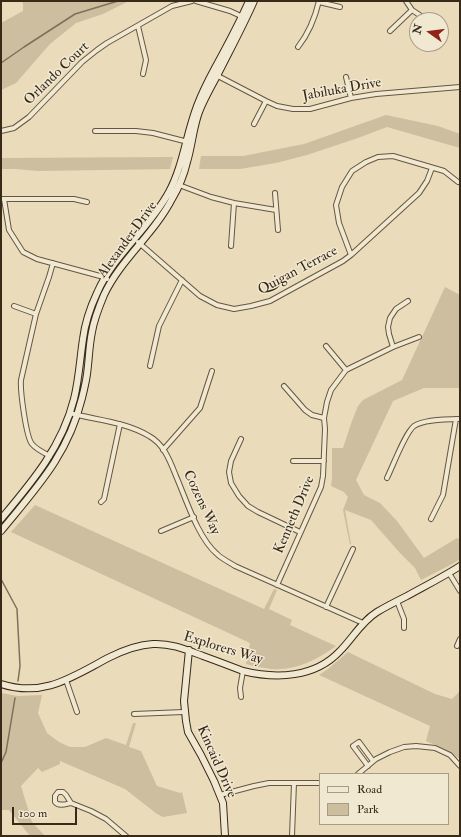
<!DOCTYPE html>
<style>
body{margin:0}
#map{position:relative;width:461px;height:837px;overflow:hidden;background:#eadcba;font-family:"IM FELL Double Pica",serif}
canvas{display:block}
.frame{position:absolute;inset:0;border:2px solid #382a19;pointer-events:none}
.legend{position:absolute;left:319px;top:773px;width:130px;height:52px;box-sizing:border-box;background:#f1e8d2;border:1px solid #a79c88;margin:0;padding:5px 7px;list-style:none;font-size:12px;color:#382a19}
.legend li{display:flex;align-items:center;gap:8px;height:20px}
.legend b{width:20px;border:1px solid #a79c88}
.north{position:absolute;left:409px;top:12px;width:40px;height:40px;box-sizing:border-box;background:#f1e8d2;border:1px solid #a79c88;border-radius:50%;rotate:284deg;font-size:11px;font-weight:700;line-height:16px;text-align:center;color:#382a19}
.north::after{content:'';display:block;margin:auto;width:14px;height:18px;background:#8f2418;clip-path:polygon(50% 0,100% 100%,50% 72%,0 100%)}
.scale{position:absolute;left:12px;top:807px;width:65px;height:18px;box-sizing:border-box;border:2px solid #382a19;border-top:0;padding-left:5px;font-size:12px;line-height:14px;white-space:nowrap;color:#382a19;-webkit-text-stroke:3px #f1e8d2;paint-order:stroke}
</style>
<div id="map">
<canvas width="461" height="837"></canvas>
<div class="frame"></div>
<ul class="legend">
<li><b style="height:5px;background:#f1e8d2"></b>Road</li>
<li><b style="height:11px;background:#ccbe9f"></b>Park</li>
</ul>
<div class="north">N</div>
<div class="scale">100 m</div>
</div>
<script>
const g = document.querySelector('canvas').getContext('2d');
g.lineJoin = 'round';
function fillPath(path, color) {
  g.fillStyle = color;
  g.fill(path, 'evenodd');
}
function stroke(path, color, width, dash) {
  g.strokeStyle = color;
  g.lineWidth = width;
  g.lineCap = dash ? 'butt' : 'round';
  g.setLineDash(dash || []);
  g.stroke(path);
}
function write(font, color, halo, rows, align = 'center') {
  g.font = font + ' "IM FELL Double Pica",serif';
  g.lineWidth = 3;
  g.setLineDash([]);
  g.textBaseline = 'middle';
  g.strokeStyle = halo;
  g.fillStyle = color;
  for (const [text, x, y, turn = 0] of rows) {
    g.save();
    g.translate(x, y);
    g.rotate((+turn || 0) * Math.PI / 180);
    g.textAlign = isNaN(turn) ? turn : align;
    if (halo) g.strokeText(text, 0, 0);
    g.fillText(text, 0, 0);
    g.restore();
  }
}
fillPath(new Path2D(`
 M22,1H129L103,14L76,23L50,44L16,83L1,90V23L23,11V4Z
 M386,115L438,126L460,134V148L387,127L358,138L307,155L276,163L240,169H199L201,156H243L304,144Z
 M173,157L170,169L38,171L15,169H1V158Z
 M445,287L460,295V388H424L393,401L356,480L364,495L380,503L397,521L424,558L457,538L460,540V559L454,563L421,580L415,568L400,553L371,520L345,510L351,544L350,545L343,510L348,497L344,492L331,486L332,478V448H343L352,421L358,406L363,400L402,380Z
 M35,505L264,609L274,589L277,590L269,609L292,620L290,625L336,646C317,660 295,671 271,669C263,668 254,666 246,664L250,643L11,532Z
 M348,652L435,694L452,699L460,691V759L440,747L426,741L430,726L319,675L328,669Z
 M1,693L18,696L42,695L38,713L47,733L59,742L70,747H85L106,738L126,745L133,723H136L129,747L141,751L157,786L180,793L182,792L187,813L163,817L157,814L125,789L60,761V764L42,772L38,768L21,786L32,822L45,836H30L9,810H1Z`), '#ccbe9f');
stroke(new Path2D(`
 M1,63L24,47L75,14L118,1
 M1,579L17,609L20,666L18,681
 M1,763L6,752L15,698`), '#7e7059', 1.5);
const street = new Path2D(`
 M196,1L230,11L243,17
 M406,1L412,10L427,20
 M319,2L340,7
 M138,26L146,60L143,74
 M390,31L412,10
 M298,47C309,33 315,18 319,1
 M216,75L266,101L277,106L293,109H310L351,98L376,94L460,87
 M346,77L351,98
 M254,124L266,101
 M1,131L14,128L29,117L82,62L97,50L107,43L172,6L192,1
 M95,131H136L153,133L188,142
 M179,185L211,197L234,203L276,210
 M275,193L278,230
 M1,199H74L87,202
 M4,199L9,230L23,252L37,259L100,276L107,279
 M138,242L200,296L217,305L234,309L251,306L270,301L343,261L351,255L419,193L427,181L432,168
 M231,246L234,203
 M351,255L339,223L336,205L342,187L352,171L366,162L378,157L393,156L444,171L458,182
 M14,306L36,314
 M326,346L346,370
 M393,347L389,334L388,327L390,318L396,309L408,301
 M150,366L159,326L182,280
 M284,386L305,410L312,415L324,418
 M70,413C96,420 126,422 149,436C164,444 170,461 176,476C186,499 198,538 217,554C222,559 229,562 235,566L363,623
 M241,439L231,461L229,472L231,483L239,496L248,506L258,512L300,532
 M163,450L200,408L212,371
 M50,456C44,453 36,449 32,444C26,437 20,390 21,380L36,314L49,277L53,263
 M293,461H324
 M387,478C393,466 405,433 414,426C425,419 448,419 460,419
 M101,502L104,499L120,424
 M431,519L443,495L456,419
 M161,531L194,517
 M449,573L460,591
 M277,585L321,487L323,476L325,429L324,418L327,402L331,390L346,370L393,347L419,337
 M397,601L404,619V628
 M326,607L353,549
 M457,646L460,639
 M66,680L77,712
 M241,697L240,688L243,671
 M134,714L184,712
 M368,766L353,746L359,742L373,761
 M358,774L376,759L390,752L404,747L416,746L435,748L450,755L460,766
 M220,795L254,786L269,783H320
 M71,803C66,804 59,807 55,802V796L58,792H63L66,795L71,803L91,811L106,819L126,836
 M292,836L294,783`);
const secondary = new Path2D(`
 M1,519C32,482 62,447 74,399C79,379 80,359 83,339C85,323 90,308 97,293C114,254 149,229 169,192C183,166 186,135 197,106C202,93 208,81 215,68C227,46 239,24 249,1
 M1,531C37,487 68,455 82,398C84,390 86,382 87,374C89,360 89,346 92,332C94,319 99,307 104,295C121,259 154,234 172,199C179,187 184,175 187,162C192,146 193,128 199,112C204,99 211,87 218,74C230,50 243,26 254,1
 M189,650L184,701L186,721L188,732L201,755L214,781L223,803L225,836
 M1,684C45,698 73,676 110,657C124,650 137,645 153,644C171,643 187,650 203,656C217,661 230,666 243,671C276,679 315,678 340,651C353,638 361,622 377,612C387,606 397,601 407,596C425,586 443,577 460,566`);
stroke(street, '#645641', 6);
stroke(secondary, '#382a19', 8);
stroke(street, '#f1e8d2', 4);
stroke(secondary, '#f1e8d2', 6);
write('14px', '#382a19', '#f1e8d2', [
 ["Orlando Court",57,74,-44],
 ["Jabiluka Drive",342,90,-10],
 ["Alexander Drive",128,240,-54],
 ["Quigan Terrace",298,271,-28],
 ["Cozens Way",201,503,65],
 ["Kenneth Drive",295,515,-67],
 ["Explorers Way",223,649,17],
 ["Kincaid Drive",216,762,66]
]);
</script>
